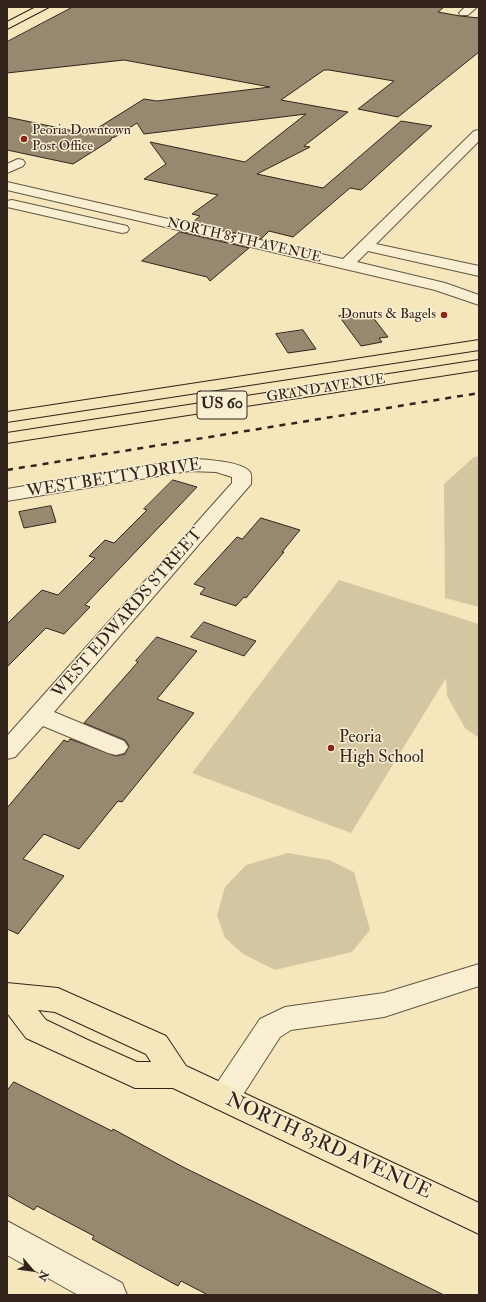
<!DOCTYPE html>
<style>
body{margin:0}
#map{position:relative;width:486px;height:1302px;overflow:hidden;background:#f5e7bb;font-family:"IM FELL Double Pica",serif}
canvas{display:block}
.frame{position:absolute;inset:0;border:8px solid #32241d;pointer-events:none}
.north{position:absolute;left:12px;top:1250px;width:40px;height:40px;-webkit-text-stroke:3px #f8efd3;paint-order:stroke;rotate:118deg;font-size:11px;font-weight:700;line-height:16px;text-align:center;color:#32241d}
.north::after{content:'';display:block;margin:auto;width:14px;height:18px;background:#32241d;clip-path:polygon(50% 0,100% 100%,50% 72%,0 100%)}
</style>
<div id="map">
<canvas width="486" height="1302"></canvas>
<div class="frame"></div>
<div class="north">N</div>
</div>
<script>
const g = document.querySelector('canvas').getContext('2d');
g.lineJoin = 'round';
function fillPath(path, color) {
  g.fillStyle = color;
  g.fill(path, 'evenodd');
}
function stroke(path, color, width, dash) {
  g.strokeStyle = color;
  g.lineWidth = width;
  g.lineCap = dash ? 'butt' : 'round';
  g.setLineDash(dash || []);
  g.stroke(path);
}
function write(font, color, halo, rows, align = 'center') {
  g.font = font + ' "IM FELL Double Pica",serif';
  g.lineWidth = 3;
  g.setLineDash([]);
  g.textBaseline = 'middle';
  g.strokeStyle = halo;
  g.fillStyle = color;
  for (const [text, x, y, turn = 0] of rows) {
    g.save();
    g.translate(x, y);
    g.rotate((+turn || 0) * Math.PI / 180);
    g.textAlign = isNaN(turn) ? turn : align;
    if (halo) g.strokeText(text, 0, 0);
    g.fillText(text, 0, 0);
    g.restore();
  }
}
fillPath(new Path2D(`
 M479,456V607L445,598L444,484L474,457Z
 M339,580L479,624V738L465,728L447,696L446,678L351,833L192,773Z
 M288,853L329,860L354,872L370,930L352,952L275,970L243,954L225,938L217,915L225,887L246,865Z`), '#d4c6a0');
const building = new Path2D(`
 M73,7H444L438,12L460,16L479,18V52L398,117L358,109L394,81L329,70H324L281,100L348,112L304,146L310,147L257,174L323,188L401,121L432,126L361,190L350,188L293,237L269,231L261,239L192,223L200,216L192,214L218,195L144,179L166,164L150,142L245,162L306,114L144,134L137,123L115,137L111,138V140L73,164L7,150V117L88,134L144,99L157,101L270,87L124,60L7,73V42Z
 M180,232L249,248L210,281L207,277L142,261Z
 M369,312L388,337L379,338L382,342L361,346L339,316Z
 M303,330L316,349L288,353L276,334Z
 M173,480L197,487L85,605L90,607L64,634L46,628L7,667V624L42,590L58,595L95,558L89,556L105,540L114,543L147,510L144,509Z
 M51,506L56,522L24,528L19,512Z
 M261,518L300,530L282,552H284L246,598L244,597L236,606L200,594L205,588L194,584L237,537L242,539Z
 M204,622L256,641L244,656L191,637Z
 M157,637L197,651L157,699L194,713L122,802L118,801L79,849L44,834L23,859L64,876L18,934L7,929V808L64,740L68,742L70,739L116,756L125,754L129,746L125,740L84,723L138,662L136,661Z
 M14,1082L112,1131L113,1129L183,1167L444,1295H208L181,1281L178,1286L92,1239L94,1236L37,1206L34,1210L7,1195V1091Z`);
fillPath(building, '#97896f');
stroke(building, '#32241d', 1);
const minor = new Path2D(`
 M465,7H477L468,15H460L459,13Z
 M479,130V141L376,244L479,266V276L368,251L357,262L445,283L479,295V305L435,290L7,190V182L343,259L474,131Z
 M18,159L23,160L25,163L23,166L7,173V164Z
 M12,200L127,226L129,229L127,232L122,233L7,207V201Z
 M189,459C202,459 242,461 250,472C252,475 251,480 251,484L54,712L124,741L128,747L124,753L116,755L108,753L43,726L15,757L7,759V736L232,483V477L216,472L189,471L7,501V489Z
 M479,964V986L384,1017L291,1030L280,1037L235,1107L224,1111L213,1107L209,1098L213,1089L260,1019L285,1007L384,993Z
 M7,1221L122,1283L127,1295H78L7,1255Z`);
const major = new Path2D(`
 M36,7H49L7,29V22Z
 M7,983L58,988L166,1036L186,1066L479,1203V1234L173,1088H135L26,1038L7,1013ZM38,1010L55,1012L146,1054L151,1062H137L90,1041L46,1020Z`);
const highway = new Path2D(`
 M479,340V350L7,422V412Z
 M479,360V370L7,443V433Z`);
stroke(minor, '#635544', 2);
stroke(major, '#32241d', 2);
stroke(highway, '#32241d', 2);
fillPath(minor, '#f8efd3');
fillPath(major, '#f5e7bb');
fillPath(highway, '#f5e7bb');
stroke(new Path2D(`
 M7,470L479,393`), '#32241d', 2.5, [6, 6]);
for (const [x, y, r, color] of [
 [24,139,4,"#8f2418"],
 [444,315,4,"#8f2418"],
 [331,748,4,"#8f2418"]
]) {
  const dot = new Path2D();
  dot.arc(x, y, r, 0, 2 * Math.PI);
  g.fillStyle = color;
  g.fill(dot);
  stroke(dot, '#f8efd3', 1.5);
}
write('14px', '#32241d', '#f8efd3', [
 ["Peoria Downtown",32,131],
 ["Post Office",32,147],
 ["Donuts & Bagels",436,315,"right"]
], 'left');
write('14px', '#32241d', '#f8efd3', [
 ["NORTH 85TH AVENUE",244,241,13],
 ["GRAND AVENUE",326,389,-9]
]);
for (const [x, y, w] of [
 [222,405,50]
]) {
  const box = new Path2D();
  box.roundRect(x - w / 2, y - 14, w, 28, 3);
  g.fillStyle = '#f8efd3';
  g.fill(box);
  stroke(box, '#32241d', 1);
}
write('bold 16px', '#32241d', null, [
 ["US 60",222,405]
]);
write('17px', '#32241d', '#f8efd3', [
 ["WEST BETTY DRIVE",114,479,-9],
 ["WEST EDWARDS STREET",128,614,-49]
]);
write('17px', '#32241d', '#f8efd3', [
 ["Peoria",339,738],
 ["High School",339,758]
], 'left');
write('20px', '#32241d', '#f8efd3', [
 ["NORTH 83RD AVENUE",328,1147,25]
]);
</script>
